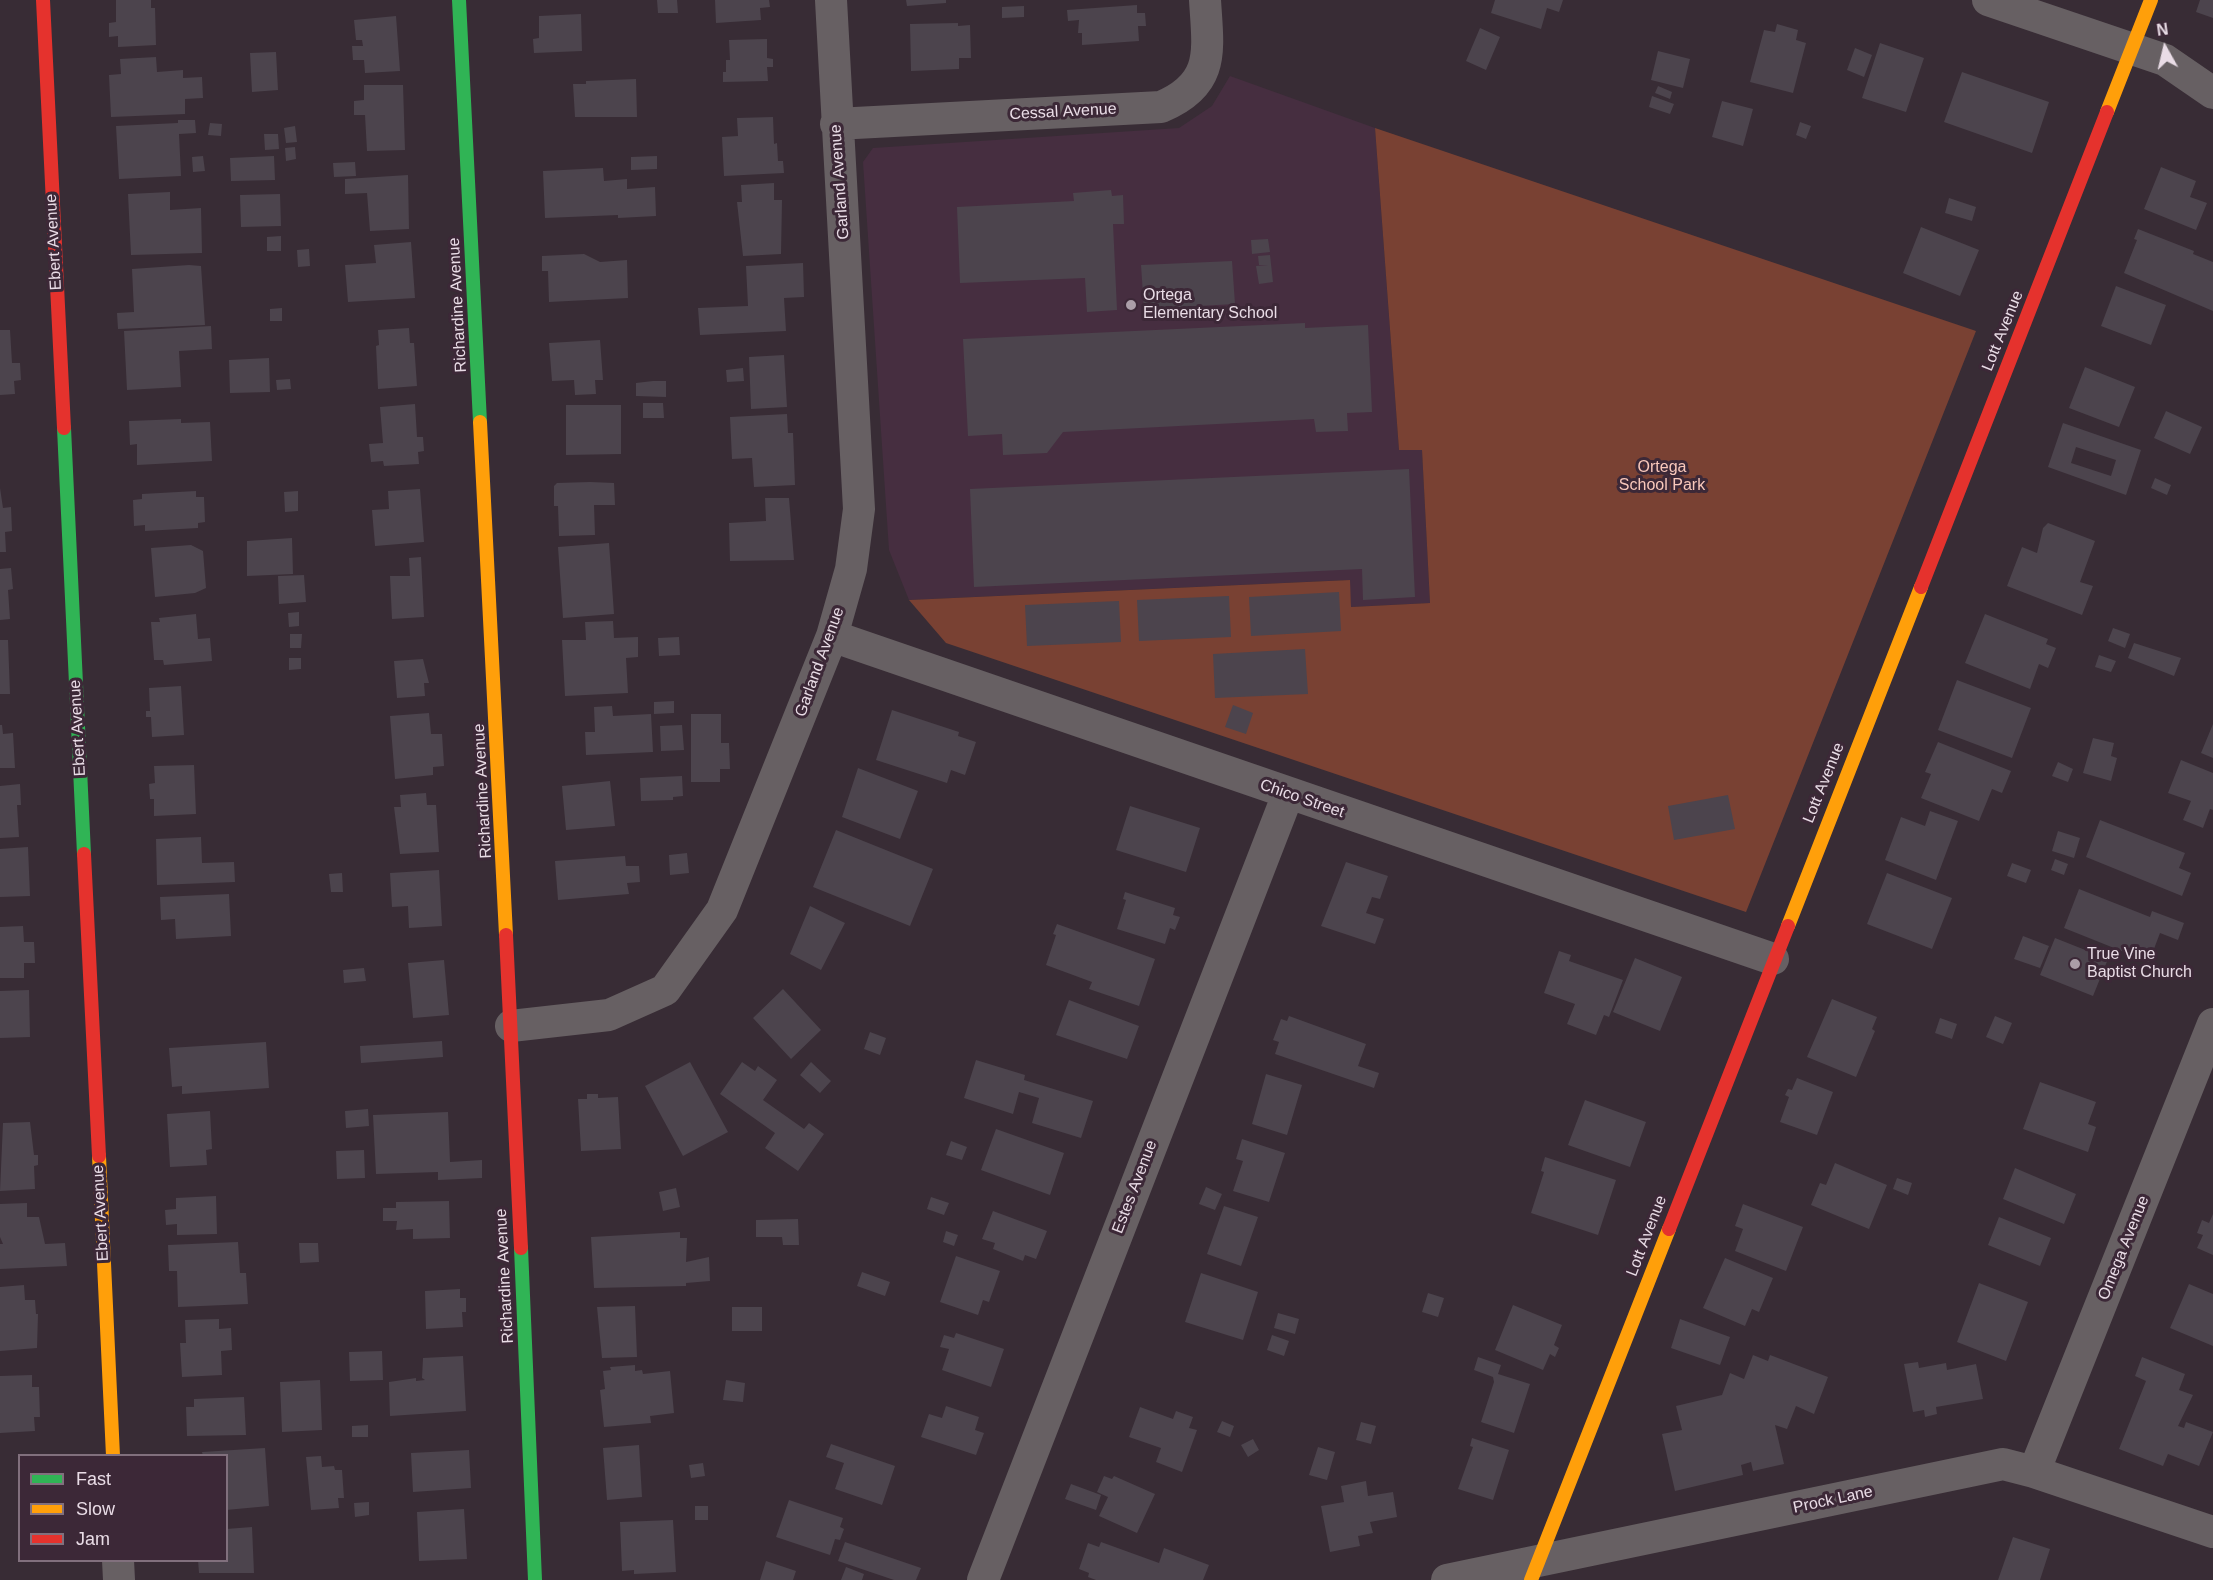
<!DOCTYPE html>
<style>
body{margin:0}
#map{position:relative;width:2213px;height:1580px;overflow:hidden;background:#382c35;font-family:Helvetica,sans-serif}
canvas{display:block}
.legend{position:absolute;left:18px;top:1454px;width:210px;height:108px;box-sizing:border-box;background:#3c2837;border:2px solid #81707d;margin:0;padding:8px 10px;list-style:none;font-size:18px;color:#e9dce6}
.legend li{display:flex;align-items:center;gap:12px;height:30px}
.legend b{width:30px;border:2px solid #81707d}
.north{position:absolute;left:2135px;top:18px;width:60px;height:60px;-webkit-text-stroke:4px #3c2837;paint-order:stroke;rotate:352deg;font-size:16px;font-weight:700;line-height:24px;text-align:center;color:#e9dce6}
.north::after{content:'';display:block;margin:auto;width:21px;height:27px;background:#e9dce6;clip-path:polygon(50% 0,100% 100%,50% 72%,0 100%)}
</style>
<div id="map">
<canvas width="2213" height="1580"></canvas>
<ul class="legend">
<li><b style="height:8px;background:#30b455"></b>Fast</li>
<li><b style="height:8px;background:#ff9f0a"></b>Slow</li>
<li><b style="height:8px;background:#e5322d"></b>Jam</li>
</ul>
<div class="north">N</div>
</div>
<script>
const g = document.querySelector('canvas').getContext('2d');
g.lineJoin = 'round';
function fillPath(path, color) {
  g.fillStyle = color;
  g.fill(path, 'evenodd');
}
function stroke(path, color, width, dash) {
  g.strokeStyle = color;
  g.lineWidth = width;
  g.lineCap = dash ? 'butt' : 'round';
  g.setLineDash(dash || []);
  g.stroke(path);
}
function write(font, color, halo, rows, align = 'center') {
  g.font = font + ' Helvetica,sans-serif';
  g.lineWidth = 6;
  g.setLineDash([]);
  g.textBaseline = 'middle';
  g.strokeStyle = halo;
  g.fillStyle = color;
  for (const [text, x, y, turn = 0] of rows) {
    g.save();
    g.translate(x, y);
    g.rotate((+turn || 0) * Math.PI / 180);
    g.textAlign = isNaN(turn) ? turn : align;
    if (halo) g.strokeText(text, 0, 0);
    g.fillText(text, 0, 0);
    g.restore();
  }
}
fillPath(new Path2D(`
 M1230,76L1375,128L1399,450L1422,449L1430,603L1351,607L1349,580L909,600L889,550L863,162L873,148L1179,128L1212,106Z`), '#462e40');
fillPath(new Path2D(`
 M1375,128L1976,331L1746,912L946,643L909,600L1350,580L1351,607L1430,603L1422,450H1399Z`), '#794133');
fillPath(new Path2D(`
 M116,0H151V8H155L156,45L118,47V36L109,37V23L116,22Z
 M657,0H677L678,13H658Z
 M715,0H769L770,7L760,8L761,20L716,23Z
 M906,0H946V3L907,6Z
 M1495,0H1563L1559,12L1547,8L1541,29L1491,13Z
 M2200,0H2213V18L2196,12Z
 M1137,5V13H1145L1146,26H1138L1139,41L1082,45V33H1078L1079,20L1068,21L1067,10Z
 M1024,6V17L1002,18V7Z
 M581,14L582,51L534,53L533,39L539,38V16Z
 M396,16L400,71L365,73L364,60H353L352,46H363L362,40H356L354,20Z
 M958,23V26L970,25L971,58H959V69L911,71L910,24Z
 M1777,24L1798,30L1796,40L1806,43L1793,93L1750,82L1764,30L1775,32Z
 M1480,28L1500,37L1486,70L1466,61Z
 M767,39V58L773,59V67H767L768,81L723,82V72H726V60H730L729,40Z
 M1880,43L1924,58L1906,112L1862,98Z
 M1855,48L1872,55L1864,77L1847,70Z
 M1658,51L1690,59L1683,88L1651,80Z
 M276,52L278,90L252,92L250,53Z
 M156,57L157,72L183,70V78L202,77L203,98L185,99V114L111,117L109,75L121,74L120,59Z
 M1962,72L2049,102L2032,153L1944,122Z
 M636,79L637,117H575L573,84H586V81Z
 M364,85H403L405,150L367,151L365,115H354V101L364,100Z
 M1658,86L1672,92L1670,99L1655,93Z
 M1652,96L1674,104L1670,114L1649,107Z
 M1722,101L1753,109L1743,146L1712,137Z
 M773,117L774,144L777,143L778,161H783L784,173L724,176L722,137L738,136L737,118Z
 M178,120H195L196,133L179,134L181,176L119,179L116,126L178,123Z
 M1800,122L1811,126L1806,139L1796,135Z
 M210,123L222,124L221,136L208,135Z
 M295,126L297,142L286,143L284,128Z
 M264,134H278L279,149L265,150Z
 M295,147L296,159L286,161L285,148Z
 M203,156L205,171L193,172L192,157Z
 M274,156L275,180L231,181L230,158Z
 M657,156V169L631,170V157Z
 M355,162L356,176L334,177L333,163Z
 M2161,167L2196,181L2190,197L2207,203L2196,230L2144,209Z
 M603,168L604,181L627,179V189L655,187L656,216L618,218V215L545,218L543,171Z
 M408,175L409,229L370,231L367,193L345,194V179Z
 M774,183V200H782L781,254L743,256L737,202H742L741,185Z
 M1111,190L1112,196L1123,195L1124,224H1113L1117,310L1087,312L1085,278L960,283L957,207L1074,201L1073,193Z
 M170,192V210L201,208L202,253L131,255L128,194Z
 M280,194L281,226L241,227L240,195Z
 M1949,198L1976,207L1972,221L1945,213Z
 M1921,227L1979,250L1960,296L1903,273Z
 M2138,229L2194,251L2193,254L2213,262V311L2124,273L2137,240L2134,239Z
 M281,236V251H267V237Z
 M1268,239L1270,252L1252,254L1251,240Z
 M411,242L415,298L348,302L345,265L376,263L374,245Z
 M309,249L310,266L298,267L297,250Z
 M584,254L600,262L627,260L628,298L549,302L548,271H542V256Z
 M1270,255L1273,282L1259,284L1256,266L1268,265H1259L1258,256Z
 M1232,261L1235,304L1144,309L1141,265Z
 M803,263L804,297L784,298L786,331L700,335L698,308L748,306L746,266Z
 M189,265L201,266L205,325L118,329L117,313L134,312L132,269Z
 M2116,286L2166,305L2151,345L2101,326Z
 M282,308V321H270V309Z
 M1305,323V328L1368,325L1372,412L1347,413L1348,431L1316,432L1314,419L1063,432L1047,453L1003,455L1002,434L968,436L963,339Z
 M211,326L212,349L179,351L181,387L127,390L124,331Z
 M409,328L410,343H414L417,386L378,389L376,346L379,345L378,330Z
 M0,330H10L12,363H20L21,380L14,381L15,394L0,395Z
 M600,340L603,380H595L596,394L575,395L574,380L552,381L549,343Z
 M784,355L787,407L751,409L749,357Z
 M269,358L270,392L230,393L229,360Z
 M2085,367L2135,387L2119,427L2069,408Z
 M743,368L744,381L727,382L726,370Z
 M290,379L291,389L277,390L276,380Z
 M653,381H666V397L636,396V383Z
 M643,403H663L664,418H643Z
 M415,404L417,437H423L424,451L418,452L419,464L384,466L383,461L371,462L369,444L383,443L380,407Z
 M566,405H621V454L566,455Z
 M2166,411L2202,427L2190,454L2154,438Z
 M787,414L788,433H793L795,485L754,487L752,458L732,459L730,417Z
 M181,419V423L210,422L212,461L137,465V444L130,445L129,421Z
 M2063,423L2141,450L2126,495L2048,467ZM2076,447L2116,460L2111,476L2071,463Z
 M1409,469L1415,597L1363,600L1362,569L974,587L970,489Z
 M2155,478L2171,485L2167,495L2151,488Z
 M590,482L614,483L615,505H594L595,535L559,536L558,506H554V486L557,483Z
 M0,488L3,508L11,507L12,531L5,532L6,552H0Z
 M420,489L424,542L375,546L372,510L389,509L388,491Z
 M196,491V497H204L205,522L198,523V528L145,531V525L134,526L133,500L142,499V494Z
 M298,491V511L285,512L284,492Z
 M765,498H789L794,560L730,561L729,523L766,521Z
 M2048,523L2095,541L2080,582L2093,586L2082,615L2007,586L2022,547L2037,553L2043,528Z
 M292,538L293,574L247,576V541Z
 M609,543L614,614L563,618L558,547Z
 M191,545L203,551L206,588L195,593L155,597L151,548Z
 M421,557L424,617L392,619L390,576H410L409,558Z
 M11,568L13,589L8,590L10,619L0,620V569Z
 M304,575L306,602L279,604L278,576Z
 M1339,592L1341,631L1251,636L1249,597Z
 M1229,596L1231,637L1139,641L1137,600Z
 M1119,601L1121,642L1027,646L1025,605Z
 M299,612V626L289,627L288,613Z
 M196,614L198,639L210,638L212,661L164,665L163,660H154L151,622H160L159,618Z
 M1985,614L2048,639L2046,644L2056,648L2048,668L2039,664L2030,689L1965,663Z
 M613,621L614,638L638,637V657L626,658L628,693L565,696L562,640H586L585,622Z
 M2113,628L2130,634L2125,648L2108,641Z
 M290,634H302L301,648H290Z
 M679,637L680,655L659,656L658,638Z
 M0,640H8L10,694H0Z
 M2134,643L2181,658L2174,676L2128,658Z
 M1305,649L1308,694L1215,698L1213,654Z
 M2099,655L2116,661L2111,672L2095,667Z
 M289,658H301V669L289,670Z
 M423,659L429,683H424L425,696L397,698L394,661Z
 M1957,680L2031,708L2012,758L1938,730Z
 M181,686L184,735L152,737L151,717H146V711H150L149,688Z
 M674,701V713L654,714V702Z
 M1233,705L1253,713L1246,734L1225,727Z
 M612,706L613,716L651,714L653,752L586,755L585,732H595L594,707Z
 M892,710L959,732L958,736L976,742L965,775L951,770L947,783L876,760Z
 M429,713L431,734H442L444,766L433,767V775L395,779L390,716Z
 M691,714H721V743H729L730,769H720V782H691Z
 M2213,724V758L2201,753Z
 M0,725H2L3,734L13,733L15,768H0Z
 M682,725L684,750L661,751L660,726Z
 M2093,738L2114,743L2111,756L2117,758L2111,781L2083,773Z
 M1938,742L2011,771L2002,793L1992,789L1979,821L1921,798L1931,774L1925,772Z
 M2181,760L2213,773V810L2210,809L2203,828L2183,820L2191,801L2168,793Z
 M2058,762L2073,769L2068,782L2052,776Z
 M194,765L196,814L154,816V799H150L149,784L155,783L154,766Z
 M858,768L918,791L900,839L842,817Z
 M682,776L683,796L673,797V800L641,801L640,778Z
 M610,781L615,826L566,830L562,786Z
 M20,784L21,805H17L19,837L0,838V786Z
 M426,793L427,805H436L439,852L400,854L394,807H401L400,795Z
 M1728,795L1735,829L1674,840L1668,806Z
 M1130,806L1200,828L1186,872L1116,850Z
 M1930,811L1958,821L1936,880L1885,860L1901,817L1925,826Z
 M2100,820L2185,853L2179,868L2191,873L2182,896L2086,857Z
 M836,830L933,869L910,926L813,887Z
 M2058,831L2080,838L2074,858L2052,851Z
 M201,837L202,863L234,862L235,882L157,885L156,839Z
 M28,847L30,896L0,897V849Z
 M687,853L689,873L670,875L669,855Z
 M625,856L626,866H639L640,882L627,883L629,894L558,900L555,861Z
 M2055,859L2068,864L2064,875L2051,870Z
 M1346,862L1388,876L1380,899L1372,897L1366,913L1384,919L1375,944L1321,926Z
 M2012,863L2031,870L2026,883L2007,876Z
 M439,870L442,926L409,928L408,906L392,907L390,873Z
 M342,873L343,892H331L329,874Z
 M1887,873L1952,898L1932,949L1867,924Z
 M2079,889L2150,917L2152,911L2184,923L2178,940L2160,933L2149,962L2064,928Z
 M1125,892L1175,908L1173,915L1180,917L1175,930L1170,928L1165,944L1117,929L1126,900L1123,899Z
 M229,894L231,936L176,939L175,919L161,920L160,897Z
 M810,906L845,923L821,970L790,954Z
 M1057,924L1155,959L1139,1006L1089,989L1092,982L1046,965L1056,935L1053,934Z
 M23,926L24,942H34L35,963H24V978H0V927Z
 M2023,936L2049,946L2040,968L2014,959Z
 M2055,938L2108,959L2093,996L2040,975Z
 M1559,951L1571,955L1569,961L1623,980L1609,1017L1604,1015L1596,1035L1567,1024L1575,1004L1544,993Z
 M1635,958L1682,977L1660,1031L1613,1012Z
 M444,960L449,1015L413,1018L408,963Z
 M364,968L366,981L344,983L343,970Z
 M783,989L821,1030L791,1059L753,1018Z
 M29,990L30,1037L0,1038V991Z
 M1832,999L1877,1017L1872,1029L1875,1031L1856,1077L1807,1057Z
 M1069,1000L1139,1026L1127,1059L1056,1035Z
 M1289,1016L1366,1044L1358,1066L1379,1073L1374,1088L1275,1054L1279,1042L1273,1040L1281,1019L1287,1021Z
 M1995,1016L2012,1023L2003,1044L1986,1037Z
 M1940,1018L1957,1024L1952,1039L1935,1033Z
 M870,1032L886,1038L880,1055L864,1049Z
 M442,1041L443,1057L361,1063L360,1046Z
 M266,1042L269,1088L182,1094V1086L172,1087L169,1048Z
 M976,1060L1025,1075L1024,1080L1093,1101L1081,1138L1032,1123L1039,1098L1019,1092L1013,1114L964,1098Z
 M690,1062L728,1132L683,1156L645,1086Z
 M742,1062L755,1071L758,1066L777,1080L763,1100L804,1129L809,1123L824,1134L798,1171L765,1148L775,1133L720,1094Z
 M811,1062L831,1081L820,1093L800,1075Z
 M1266,1074L1302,1085L1287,1135L1252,1124Z
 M1797,1078L1833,1092L1817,1135L1780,1122L1789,1097L1785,1095L1788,1089L1792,1090Z
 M2040,1082L2096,1102L2088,1124L2096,1127L2088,1152L2023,1129Z
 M587,1094H598V1098L618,1097L621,1149L581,1151L578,1099H587Z
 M1585,1100L1646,1122L1630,1167L1568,1145Z
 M368,1109L369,1126L346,1128L345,1111Z
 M210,1111L212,1149L206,1150L207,1165L170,1167L167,1114Z
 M448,1112L450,1162L482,1160V1178L438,1180V1172L376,1174L373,1115Z
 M30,1122L34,1155H38V1165L34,1166L35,1189L0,1191L3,1123Z
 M996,1129L1064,1153L1050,1195L981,1170Z
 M1242,1139L1285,1153L1269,1202L1233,1191L1243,1161L1236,1159Z
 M951,1141L967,1147L962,1160L946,1155Z
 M364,1150L365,1178L337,1179L336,1151Z
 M1545,1157L1616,1180L1598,1235L1531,1213L1544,1172L1541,1171Z
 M1835,1163L1887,1185L1869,1229L1811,1205L1820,1183L1826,1185Z
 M2015,1168L2076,1194L2064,1224L2003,1199Z
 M1897,1178L1912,1183L1908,1195L1893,1189Z
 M1206,1187L1222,1194L1215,1210L1199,1204Z
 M676,1188L680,1207L663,1211L659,1192Z
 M216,1196L217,1234L177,1235V1224L166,1225L165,1210L176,1209V1198Z
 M931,1197L949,1203L944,1215L927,1209Z
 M449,1201L450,1238L413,1239V1229L396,1230L397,1221H383V1208H396V1202Z
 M27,1203V1217H39L45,1244L65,1243L67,1266L0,1269V1244H3L0,1237V1204Z
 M1743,1204L1803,1227L1786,1271L1735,1251L1743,1229L1735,1226Z
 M1224,1206L1258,1217L1241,1266L1207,1254Z
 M993,1211L1047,1231L1036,1259L1025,1255L1023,1261L993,1249L995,1243L982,1239Z
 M2213,1214V1255L2197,1248L2203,1235L2197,1233L2202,1220L2209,1223Z
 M1999,1217L2051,1238L2040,1266L1988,1245Z
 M798,1219L799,1245H783L782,1237H756V1220Z
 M946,1231L958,1235L954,1246L943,1242Z
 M680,1232V1238H687L686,1262L709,1257L710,1281L686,1283V1286L594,1288L591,1237Z
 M238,1242L240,1273H246L248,1304L178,1307L177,1271H169L168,1245Z
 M299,1243H318L319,1262L300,1263Z
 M956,1256L1000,1271L989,1302L983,1300L978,1315L940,1302Z
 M1725,1258L1773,1278L1759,1312L1752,1309L1745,1326L1703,1308Z
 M862,1272L890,1282L885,1296L857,1286Z
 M1201,1273L1258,1292L1243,1340L1185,1322Z
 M1979,1283L2028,1302L2006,1361L1957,1342Z
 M2189,1284L2213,1294V1346L2170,1328Z
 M24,1285L25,1300H35L36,1314H38L37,1348L0,1351V1287Z
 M460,1289V1298H466V1312H462L463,1327L426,1329L425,1291Z
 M1428,1293L1444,1298L1438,1317L1422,1312Z
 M1513,1305L1562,1325L1554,1345L1559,1348L1555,1357L1550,1354L1543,1370L1495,1350Z
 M635,1306L637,1357L602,1358L597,1307Z
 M732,1307H762V1331H732Z
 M1278,1313L1299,1319L1295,1334L1274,1328Z
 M219,1319V1329L231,1328L232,1350L221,1351L222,1375L182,1377L180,1343H186L185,1320Z
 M1680,1319L1730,1337L1720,1365L1671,1348Z
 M956,1333L1004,1349L991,1387L942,1370L949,1349L940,1347L944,1335L954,1338Z
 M1272,1335L1289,1341L1284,1356L1267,1350Z
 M382,1351L383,1380L350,1381L349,1352Z
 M1753,1355L1768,1361L1770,1355L1828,1377L1814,1414L1796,1406L1787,1429L1775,1425L1784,1464L1753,1471L1751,1462L1741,1465L1743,1475L1675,1491L1662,1434L1682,1430L1676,1406L1722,1395L1730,1373L1744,1379Z
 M463,1356L466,1411L390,1416L389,1382L416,1378V1381L425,1380L422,1378L423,1358Z
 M1478,1357L1501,1365L1498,1374L1530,1384L1514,1433L1481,1422L1494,1382L1493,1377L1474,1370Z
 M2142,1357L2185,1374L2179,1390L2193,1395L2178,1426L2184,1428L2186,1422L2213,1432L2199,1466L2168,1454L2163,1466L2119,1449L2146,1381L2135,1376Z
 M1918,1362L1919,1368L1946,1363L1947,1370L1976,1364L1983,1399L1936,1407L1937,1414L1925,1417L1924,1410L1913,1412L1904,1364Z
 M635,1365V1371L642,1370L643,1374L670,1371L674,1413L650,1416L651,1423L604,1427L600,1390L605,1389L603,1371L611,1370L610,1367Z
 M32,1375V1387H39L40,1417H34L35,1431L0,1433V1376Z
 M320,1380L322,1430L282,1432L280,1382Z
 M726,1380L745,1383L743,1402L723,1400Z
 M244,1397L246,1435L187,1436L186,1407H194V1399Z
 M946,1406L979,1417L975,1430L984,1433L976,1455L921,1437L929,1414L942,1418Z
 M1140,1407L1173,1419L1176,1411L1193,1417L1189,1428L1197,1430L1182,1472L1156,1462L1161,1448L1129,1437Z
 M1222,1421L1234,1426L1230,1437L1217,1432Z
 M1361,1422L1376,1426L1371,1444L1356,1440Z
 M368,1425V1437H352V1426Z
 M1472,1438L1509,1450L1493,1500L1458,1489L1473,1447L1470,1446Z
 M1253,1439L1259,1450L1248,1457L1241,1445Z
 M831,1444L895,1466L882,1505L835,1489L844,1463L826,1457Z
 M639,1445L642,1497L607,1500L603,1448Z
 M1318,1447L1335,1452L1327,1480L1309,1475Z
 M265,1448L269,1506L226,1510V1456H203L202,1452Z
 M469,1450L471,1488L413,1492L411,1453Z
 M321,1456L322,1467L334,1466L335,1470H342L344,1498H338L339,1508L311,1510L306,1457Z
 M703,1463L705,1476L691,1478L689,1465Z
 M1104,1476L1112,1479L1114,1476L1155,1494L1137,1533L1099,1516L1108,1497L1097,1492Z
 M1366,1481L1368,1496L1393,1492L1397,1517L1370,1522L1373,1533L1358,1536L1360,1546L1330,1552L1321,1506L1344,1502L1341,1486Z
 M1071,1484L1101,1495L1096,1510L1065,1499Z
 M789,1500L843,1518L840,1527L844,1529L840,1540L835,1539L830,1555L776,1537Z
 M369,1502V1515L355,1517L354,1503Z
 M695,1506H708V1520H695Z
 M464,1509L467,1559L419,1561L417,1512Z
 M673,1520L676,1572L634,1574V1570L622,1571L620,1522Z
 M252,1527L254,1573H199L198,1560H226V1529Z
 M2013,1537L2050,1549L2040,1580H1998Z
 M845,1542L921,1568L916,1580H894L838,1561Z
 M1101,1542L1159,1563L1164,1548L1209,1565L1203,1580H1096L1088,1577L1089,1573L1079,1569L1088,1543L1099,1547Z
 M766,1561L796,1571L793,1580H760Z
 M846,1567L864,1574L862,1580H841Z`), '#4c444d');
stroke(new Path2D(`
 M1988,0L2165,60L2213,93
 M836,124L1161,107C1216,84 1208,50 1205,0
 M832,636L1773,959
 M511,1026L609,1015L665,990L722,910L832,636L851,569L859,509L831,0
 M2034,1472L2213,1024
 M118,1560L119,1580
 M983,1580L1288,794
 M1447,1580L2003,1464L2034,1472L2213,1532`), '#676063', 32);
stroke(new Path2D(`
 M459,0L480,422
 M64,428L84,854
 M521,1248L535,1580`), '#30b455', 14);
stroke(new Path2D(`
 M2107,112L2151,0
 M480,422L506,935
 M1788,926L1921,587
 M99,1156L113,1456
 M1531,1580L1669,1229`), '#ff9f0a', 14);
stroke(new Path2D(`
 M43,0L64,428
 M1921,587L2107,112
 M84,854L99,1156
 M506,935L521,1248
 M1669,1229L1788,926`), '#e5322d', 14);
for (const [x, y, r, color] of [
 [1131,305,6,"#ab9ea8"],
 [2075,964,6,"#ab9ea8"]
]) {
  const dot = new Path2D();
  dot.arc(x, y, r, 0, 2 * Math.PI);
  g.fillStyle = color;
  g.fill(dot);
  stroke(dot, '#3c2837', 2);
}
write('16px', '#e9dce6', '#3c2837', [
 ["Cessal Avenue",1063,112,-3],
 ["Garland Avenue",840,182,-94],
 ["Ebert Avenue",54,242,-93],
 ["Richardine Avenue",458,305,-93],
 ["Lott Avenue",2003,331,-68],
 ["Garland Avenue",820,662,-70],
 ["Ebert Avenue",78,728,-93],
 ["Lott Avenue",1824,783,-68],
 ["Richardine Avenue",483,791,-93],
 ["Chico Street",1302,799,19],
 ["Estes Avenue",1135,1187,-69],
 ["Ebert Avenue",101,1213,-93],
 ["Lott Avenue",1647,1236,-69],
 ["Omega Avenue",2124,1248,-68],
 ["Richardine Avenue",505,1276,-93],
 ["Prock Lane",1833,1500,-12]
]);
write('16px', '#e9dce6', '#3c2837', [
 ["Ortega",1143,296],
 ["Elementary School",1143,314],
 ["True Vine",2087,955],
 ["Baptist Church",2087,973]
], 'left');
write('16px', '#f9c8bb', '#3c2837', [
 ["Ortega",1662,468],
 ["School Park",1662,486]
]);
</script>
